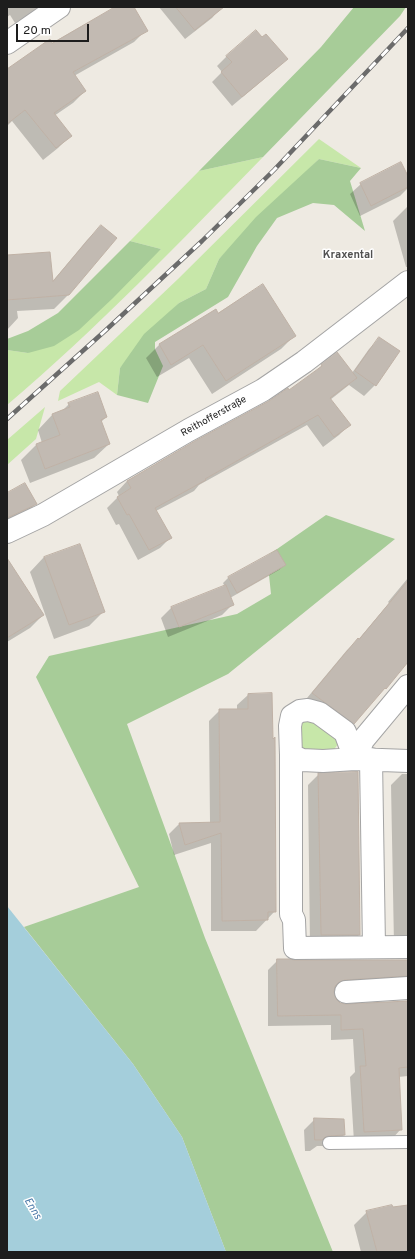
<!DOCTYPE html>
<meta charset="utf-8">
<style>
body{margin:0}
#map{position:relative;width:415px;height:1259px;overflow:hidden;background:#eeeae2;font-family:Overpass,sans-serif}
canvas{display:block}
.frame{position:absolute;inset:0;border:8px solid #1d1d1d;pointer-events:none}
.scale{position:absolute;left:16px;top:24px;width:73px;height:18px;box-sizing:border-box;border:2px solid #1d1d1d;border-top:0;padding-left:5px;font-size:12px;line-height:14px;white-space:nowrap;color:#1d1d1d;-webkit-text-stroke:3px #fff;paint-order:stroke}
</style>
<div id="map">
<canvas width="415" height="1259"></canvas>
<div class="frame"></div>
<div class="scale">20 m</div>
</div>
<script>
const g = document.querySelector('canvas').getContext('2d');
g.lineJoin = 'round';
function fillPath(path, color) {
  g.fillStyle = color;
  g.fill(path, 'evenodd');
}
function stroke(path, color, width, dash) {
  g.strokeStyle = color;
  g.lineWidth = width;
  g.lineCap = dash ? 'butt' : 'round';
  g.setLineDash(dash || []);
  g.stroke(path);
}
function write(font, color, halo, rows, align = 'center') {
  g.font = font + ' Overpass,sans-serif';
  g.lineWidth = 3;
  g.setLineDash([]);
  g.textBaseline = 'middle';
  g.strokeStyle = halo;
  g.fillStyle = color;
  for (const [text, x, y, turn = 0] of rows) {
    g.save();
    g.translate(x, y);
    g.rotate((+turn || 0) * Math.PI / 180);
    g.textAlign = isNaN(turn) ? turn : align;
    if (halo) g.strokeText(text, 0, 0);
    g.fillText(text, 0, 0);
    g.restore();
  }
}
fillPath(new Path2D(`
 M319,139L361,168L319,159L219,259L206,289L179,303L120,368L117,395L99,382L58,401L60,391L178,279Z
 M263,157C180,242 98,328 7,405V350L28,353L161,249L130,241L199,171Z
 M45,407L36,439L7,465V440Z
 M308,716L331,729L338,744L333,751L309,752L301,747L297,726Z`), '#c7e7a9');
fillPath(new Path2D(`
 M354,7H406L400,16L263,157L199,171L321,47Z
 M319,159L361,168L350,181L365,231L334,205L313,203L277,218L257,246L228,297L155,342V349L163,366L148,403L117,395L120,368L144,334L179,303L206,289L219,259L256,217Z
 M130,241L161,249L113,298L79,330L54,346L28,353L7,350V339L28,331L58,313Z
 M326,515L395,539L228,674L127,724L205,938L333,1252H226L182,1137L133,1064L24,927L139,887L36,677L49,656L237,614L271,594L267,556Z`), '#a7cc98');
fillPath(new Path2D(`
 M7,906L133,1064L182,1137L226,1252H7Z`), '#a4cedb');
fillPath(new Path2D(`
 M7,7H38L33,12L15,23L10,15L7,17Z
 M117,7H133L146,30L134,42L74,76L85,91L73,103L54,116L70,136L58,148L43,160L12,121L7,126V70Z
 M159,7H220L221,8L212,18L185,39Z
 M227,56L286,59L276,69L232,106L212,82L222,72L217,66Z
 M408,178V188L400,196L360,216L350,194L361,184Z
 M407,207L408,267H406L393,221Z
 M101,226L68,295L54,309L17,311L18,318L7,330V256L52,282L87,240Z
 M215,310L218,315L295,335L281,349L212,394L189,358L157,377L146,358L159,345Z
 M380,338L375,385L364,396L349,385L330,400L349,425L339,435L323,447L307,425L199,485L194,491L156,511L170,538L160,548L138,560L119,524L116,525L107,508L119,496L117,492L127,481L289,392L316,372L322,365L352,373L369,349Z
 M69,404L106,417L101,422L109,444L94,458L30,483L21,460L36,445L42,443L38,430L52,415L62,411Z
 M7,494L35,504L25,515L7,523Z
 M277,551L285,565L279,570L230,598L233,604L222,615L168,637L161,618L171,608L225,587L223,583L228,578Z
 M44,557L103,612L89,626L54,639L30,572Z
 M7,560L43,615L30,628L7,642Z
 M408,578V662L385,688L374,699L354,724L343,735L302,704L347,650L358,640L389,603L388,602Z
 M248,695L275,911L256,931H211V843L174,855L169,834L179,824L210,823L209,721L220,710H237V705Z
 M319,774L359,935L348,945L310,946L308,785Z
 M402,774H408V950L394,945L391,785Z
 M278,960L295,962L408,961V991L397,985L333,990L335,1000L340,1004L346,1005L408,1001V1076L398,1077L401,1129L391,1140L354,1142L350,1077L355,1072L353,1039L331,1040V1025L268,1026V970Z
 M315,1119L344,1135L333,1146H317L310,1151H305L304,1130Z
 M408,1206V1252H361L354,1225L367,1212Z`), '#0003');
const building = new Path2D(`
 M115,7H134L148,31L73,72L86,91L54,113L72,136L56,148L25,110L7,124V69L50,39L52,43Z
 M176,7H224L195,30Z
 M256,30L262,37L266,34L288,59L242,97L221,72L232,62L226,56Z
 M401,162L408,176V187L371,206L360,183Z
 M101,225L117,238L69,295L7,300V255L50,252L53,281Z
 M263,284L296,336L226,381L203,345L171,365L159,344L216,309L218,313Z
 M379,337L400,351L376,386L355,371Z
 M337,352L357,378L330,398L351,425L334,437L318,415L205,479L206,480L155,508L172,538L149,550L129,514L127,515L117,497L131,488L127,481L195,441L269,401L288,388L289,390L322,366L321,364Z
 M98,392L107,417L101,420L110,444L45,469L36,444L60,435L52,414L70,407L68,403Z
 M25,483L37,504L7,518V493Z
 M80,544L105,612L69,625L44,557Z
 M277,550L286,565L237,593L228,577Z
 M7,558L44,615L7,638Z
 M408,581V662L386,689L385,688L354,724L312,693L358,638L359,639Z
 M226,585L234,605L179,627L171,607Z
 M272,693L273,739L275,737L276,912H268V920L222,921L221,833L185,845L179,823L220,822L219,709H248V694Z
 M358,772L360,935H321L318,773Z
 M277,959H289L295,960H408V976L345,980L339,982L335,986L334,992L336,999L340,1003L346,1004L408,1001V1067L399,1068L402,1130L364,1132L360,1066H366L363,1029L341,1030V1015L278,1016Z
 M314,1118L344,1119L345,1135L329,1136L325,1137L322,1140H315Z
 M392,1205L393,1207L408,1205V1252H377L366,1211Z`);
fillPath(building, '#c2bab2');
stroke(building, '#bfb1a5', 1);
const service = new Path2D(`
 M329,1143L408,1142`);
const minor = new Path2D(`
 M7,43L59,7
 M7,532L43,515L189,430L263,390L304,362L408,282
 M291,755V914L294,920L295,948L408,947
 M355,759L345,732L319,713L308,710L300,711L292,716L290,726L291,755L302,760L323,761L355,759L408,761
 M355,759L363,740L408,686
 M371,759L374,947
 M346,992L408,988`);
stroke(service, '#a4a4a4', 14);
stroke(minor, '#a4a4a4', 24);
stroke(service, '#fff', 12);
stroke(minor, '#fff', 22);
const rail = new Path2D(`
 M7,419L106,330L202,241L274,170L408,28`);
stroke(rail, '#6b6b6b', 4.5);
stroke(rail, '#fff', 3, [9]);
write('10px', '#1d1d1d', '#fff', [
 ["Reithofferstraße",214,417,-29]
]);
write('bold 11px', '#505050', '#fff', [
 ["Kraxental",348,256]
]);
write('italic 11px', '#4c7aa9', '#fff', [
 ["Enns",32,1209,59]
]);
</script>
